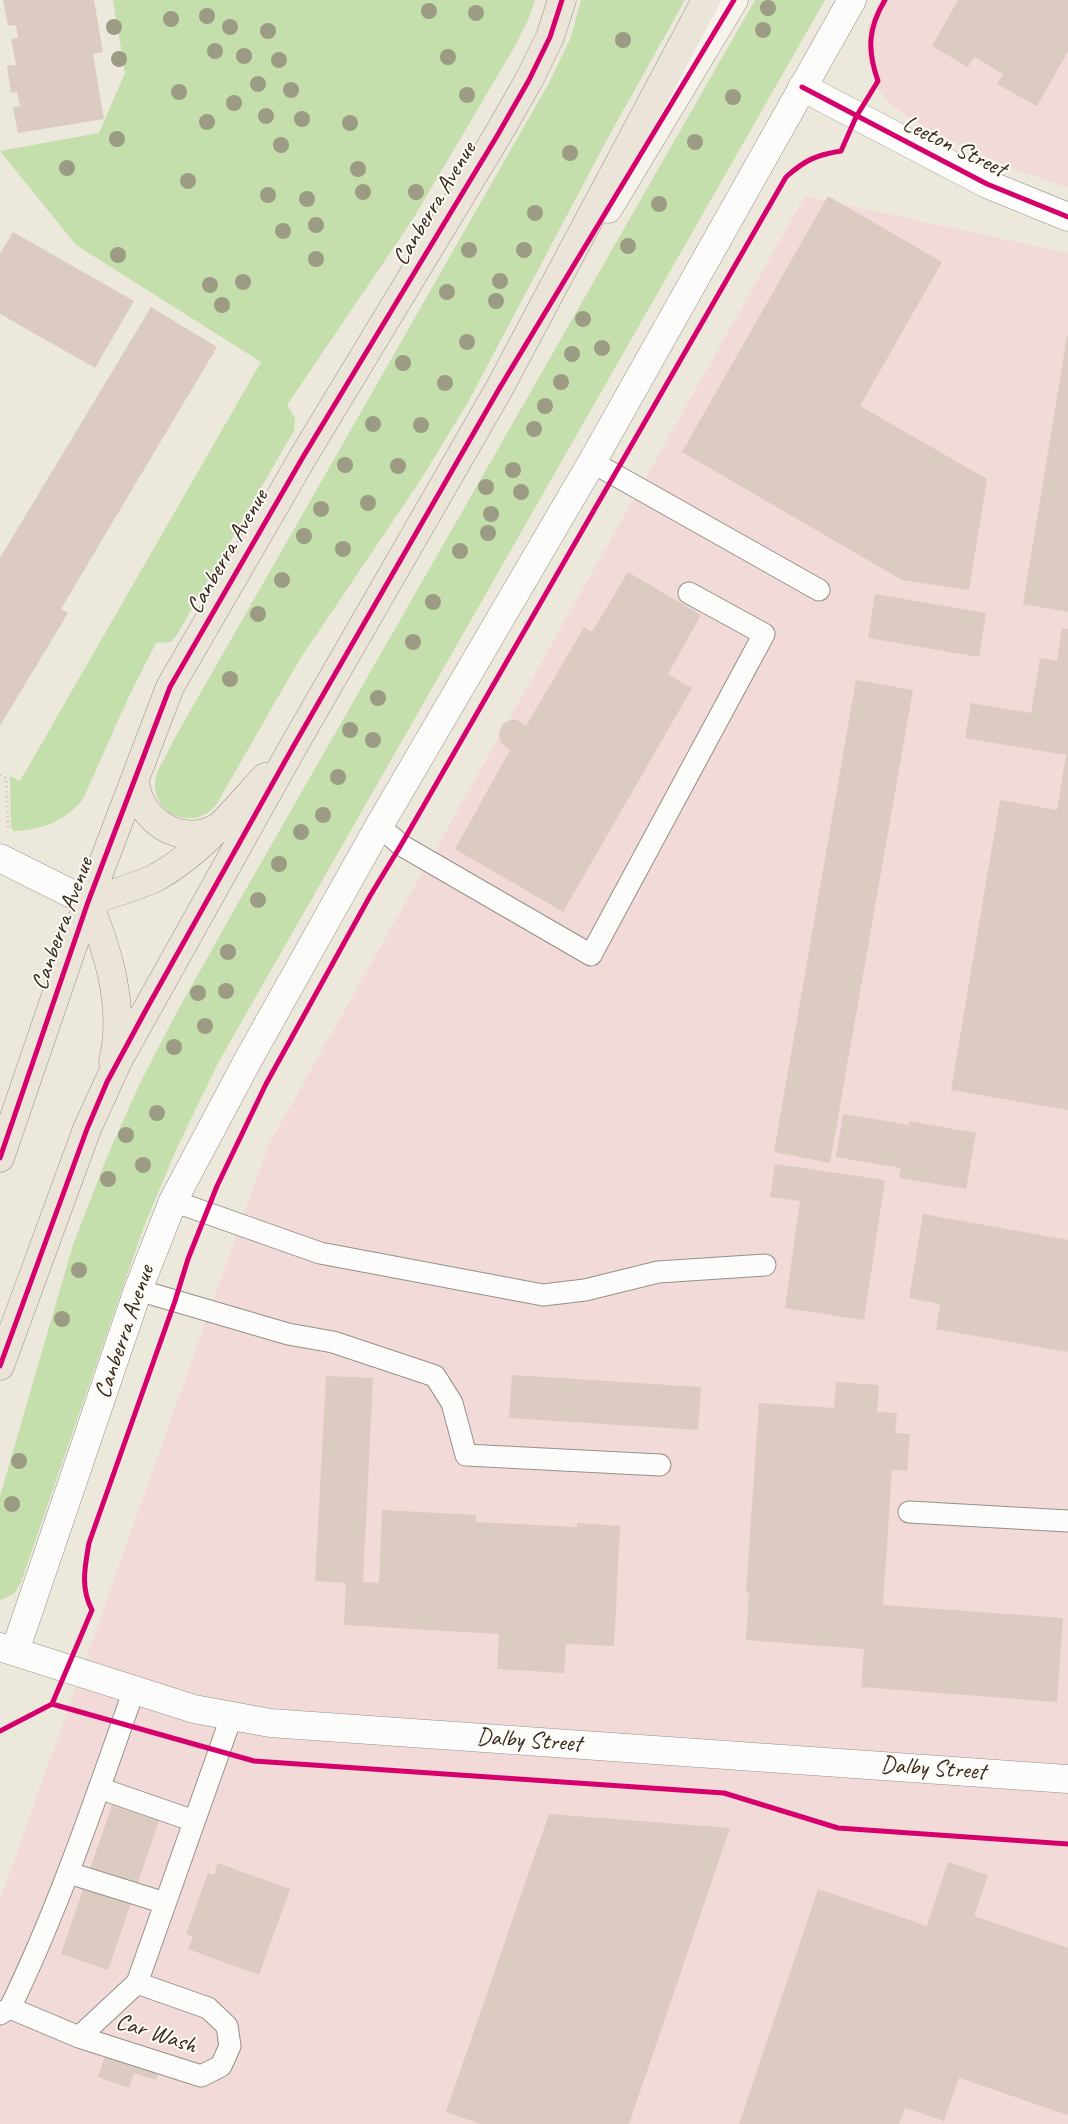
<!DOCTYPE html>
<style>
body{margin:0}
canvas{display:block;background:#ede8dc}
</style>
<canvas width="1068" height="2124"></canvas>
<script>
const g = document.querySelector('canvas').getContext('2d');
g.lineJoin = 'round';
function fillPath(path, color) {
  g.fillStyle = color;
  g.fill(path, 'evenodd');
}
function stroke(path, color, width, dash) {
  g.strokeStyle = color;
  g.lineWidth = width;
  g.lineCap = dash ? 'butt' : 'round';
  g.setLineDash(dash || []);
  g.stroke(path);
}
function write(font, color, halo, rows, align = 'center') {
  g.font = font + ' Caveat,sans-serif';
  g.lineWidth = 4;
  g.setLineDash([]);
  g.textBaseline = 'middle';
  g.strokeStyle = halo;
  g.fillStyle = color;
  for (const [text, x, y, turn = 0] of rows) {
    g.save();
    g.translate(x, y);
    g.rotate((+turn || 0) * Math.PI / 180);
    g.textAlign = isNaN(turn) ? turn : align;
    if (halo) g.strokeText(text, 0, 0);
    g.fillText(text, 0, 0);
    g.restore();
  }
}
fillPath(new Path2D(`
 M880,0H1068V188L1017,170L959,145L909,118L889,103L876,86L867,58L868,27Z
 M805,196L1068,253V2124H0V1900L269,1144Z`), '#f2dad9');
fillPath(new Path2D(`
 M113,0H535L528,20L515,46L413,219L287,405L295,418L294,431L289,439L178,633L171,642L156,643L130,694L83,799C65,821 42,830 14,831L11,827L10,776L20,781L261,362L76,245L0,151L99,133L125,73Z
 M581,0H685L610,134L467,404L418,484L300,659L216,805C196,830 155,818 155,784C155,771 168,754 173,741L549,83L571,37Z
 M755,0H825L218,1063L176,1150L143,1229L21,1582L14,1594L0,1600V1496L73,1245L107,1157L141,1081L178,1010L238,903Z`), '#c4deac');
fillPath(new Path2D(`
 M3,0H94L103,52L93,54L104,119L18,133L13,107L20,106L17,92L11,93L7,66L16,65L11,39L18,38L16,25L8,26Z
 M958,0H1068V51L1037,106L997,84L1003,74L974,57L968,67L932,46Z
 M828,196L942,262L860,406L987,479L969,590L902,580L682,452Z
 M13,232L134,301L95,368L0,314V254Z
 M151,307L217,347L61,609L68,613L0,726V558Z
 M1067,336H1068V612L1023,604Z
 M628,572L701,615L668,674L692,688L563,912L455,849L510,750L502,744L499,736L500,729L504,723L510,720H517L526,726L584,627L592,632Z
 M875,594L986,613L979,657L868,638Z
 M1062,628L1068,629V1110L951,1090L1000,800L1057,810L1066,755L965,738L971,703L1031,713L1040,658L1057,661Z
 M856,680L913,690L830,1163L774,1152Z
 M843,1114L909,1125V1121L976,1133L966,1189L899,1178L901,1168L836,1157Z
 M775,1164L885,1180L864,1320L785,1308L800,1201L770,1197Z
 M923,1214L1068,1240V1352L936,1329L940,1304L909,1298Z
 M512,1375L701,1387L698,1430L509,1418Z
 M326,1376L373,1378L363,1582L379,1583L382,1510L476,1515V1522L577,1527V1523L620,1526L614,1646L566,1644L564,1673L497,1669L499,1634L344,1625L346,1583L315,1581Z
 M836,1382L879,1385L877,1412L897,1413L895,1433L910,1434L907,1471L892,1470L883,1605L1063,1618L1057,1702L861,1687L864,1649L746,1640L749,1593H746L759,1403L834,1408Z
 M112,1805L159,1821L108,1970L61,1954Z
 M549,1814L730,1828L629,2124H480L446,2112Z
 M948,1862L988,1875L974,1916L1068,1948V2115L959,2078L944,2121L905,2108L899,2124H739L818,1889L927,1926Z
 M218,1863L290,1889L259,1975L188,1949L193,1937L186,1934L208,1873L214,1875Z
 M112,2036L166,2054L156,2080L134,2073L129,2088L98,2077Z`), '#dbcbc1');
const service = new Path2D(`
 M592,462L819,590
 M379,826L401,845L591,955L764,634L689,593
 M173,1201L320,1253L543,1295L585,1290L658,1272L765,1265
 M138,1290L288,1334L333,1342L435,1376L452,1403L466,1455L660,1465
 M909,1512L1068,1521
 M99,1788L194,1821
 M69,1873L165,1903
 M10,2008C60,1905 96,1797 134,1690
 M0,2014L10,2008L79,2037L201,2076L221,2066L230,2046L227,2026L208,2008L137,1983
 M79,2037L137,1983L232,1715`);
const minor = new Path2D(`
 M802,87L987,184L1068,217
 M0,1647L194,1709L270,1723L1068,1779
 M15,1651L138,1290L173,1201L248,1060L379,826L592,462L852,0`);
const tertiary = new Path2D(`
 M0,858L88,902`);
const secondary = new Path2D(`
 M608,209L734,0`);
const trunk = new Path2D(`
 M135,780C138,820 181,849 218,827
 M88,902C110,893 136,888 157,877C200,853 232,813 265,777
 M88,902C108,950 126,1008 113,1061
 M0,1158L88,902L170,687L303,457L497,136L529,80L550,37L562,0
 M0,1366L87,1129L118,1061L293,747L499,389L706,0`);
stroke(service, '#969088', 23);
stroke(minor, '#969088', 29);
stroke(tertiary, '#969088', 29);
stroke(secondary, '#969088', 29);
stroke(trunk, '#969088', 29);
stroke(new Path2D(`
 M0,775L6,778L8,828`), '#c0beba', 3, [1, 4]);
stroke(service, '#fcfcfa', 21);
stroke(minor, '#fcfcfa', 28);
stroke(tertiary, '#fcfcfa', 28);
stroke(secondary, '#f6f2ec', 28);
stroke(trunk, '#ebe4d9', 28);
stroke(new Path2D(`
 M802,87L987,184L1068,217
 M0,1158L88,902L170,687L303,457L497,136L529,80L550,37L562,0
 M0,1366L87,1129L107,1082L147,1008L293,747L499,389L734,0
 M52,1704L254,1761L724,1793L838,1828L1068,1844
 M0,1731L52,1704L92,1610C80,1587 85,1567 89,1543L175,1301L188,1259L217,1186L266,1084L370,896L401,845L786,177C805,160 816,155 841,151L856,117L878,81C867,50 868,28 885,0`), '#d6006c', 5);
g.fillStyle = '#9c9c85';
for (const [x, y] of [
 [768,8],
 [429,11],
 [476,13],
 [207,16],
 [171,19],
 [114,27],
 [230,27],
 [763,30],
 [268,31],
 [623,40],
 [215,51],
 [244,56],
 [448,57],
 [119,59],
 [279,60],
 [258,84],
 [291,90],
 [179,92],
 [467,95],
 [733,97],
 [234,103],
 [266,116],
 [302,119],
 [207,122],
 [350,123],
 [117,139],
 [695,142],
 [281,145],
 [570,153],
 [67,168],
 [358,169],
 [188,181],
 [363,192],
 [416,192],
 [268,195],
 [307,199],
 [659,204],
 [535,213],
 [316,225],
 [283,231],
 [628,246],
 [469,250],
 [524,250],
 [118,255],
 [316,259],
 [500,281],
 [243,282],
 [210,285],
 [447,292],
 [496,301],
 [222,305],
 [583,319],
 [467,342],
 [602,348],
 [572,354],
 [403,363],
 [561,382],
 [445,383],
 [545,406],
 [373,424],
 [421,425],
 [534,429],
 [345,465],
 [398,466],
 [513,470],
 [486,487],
 [521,492],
 [368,503],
 [321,509],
 [491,514],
 [488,533],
 [304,536],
 [343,549],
 [460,551],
 [282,580],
 [433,602],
 [258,614],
 [413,642],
 [230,679],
 [378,698],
 [350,730],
 [373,740],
 [338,777],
 [323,815],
 [301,832],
 [279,864],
 [258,900],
 [228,952],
 [226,991],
 [198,993],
 [205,1026],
 [174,1047],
 [157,1113],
 [126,1135],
 [143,1165],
 [108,1179],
 [79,1270],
 [62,1319],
 [19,1461],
 [12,1504]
]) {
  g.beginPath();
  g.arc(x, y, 8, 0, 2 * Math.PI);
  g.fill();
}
write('24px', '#3b2a1e', '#fdfcf7', [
 ["Leeton Street",954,147,26],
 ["Canberra Avenue",435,204,-59],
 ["Canberra Avenue",228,552,-60],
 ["Canberra Avenue",63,924,-70],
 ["Canberra Avenue",125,1332,-71],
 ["Dalby Street",529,1741,4],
 ["Dalby Street",933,1769,4],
 ["Car Wash",156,2034,18]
]);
</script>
